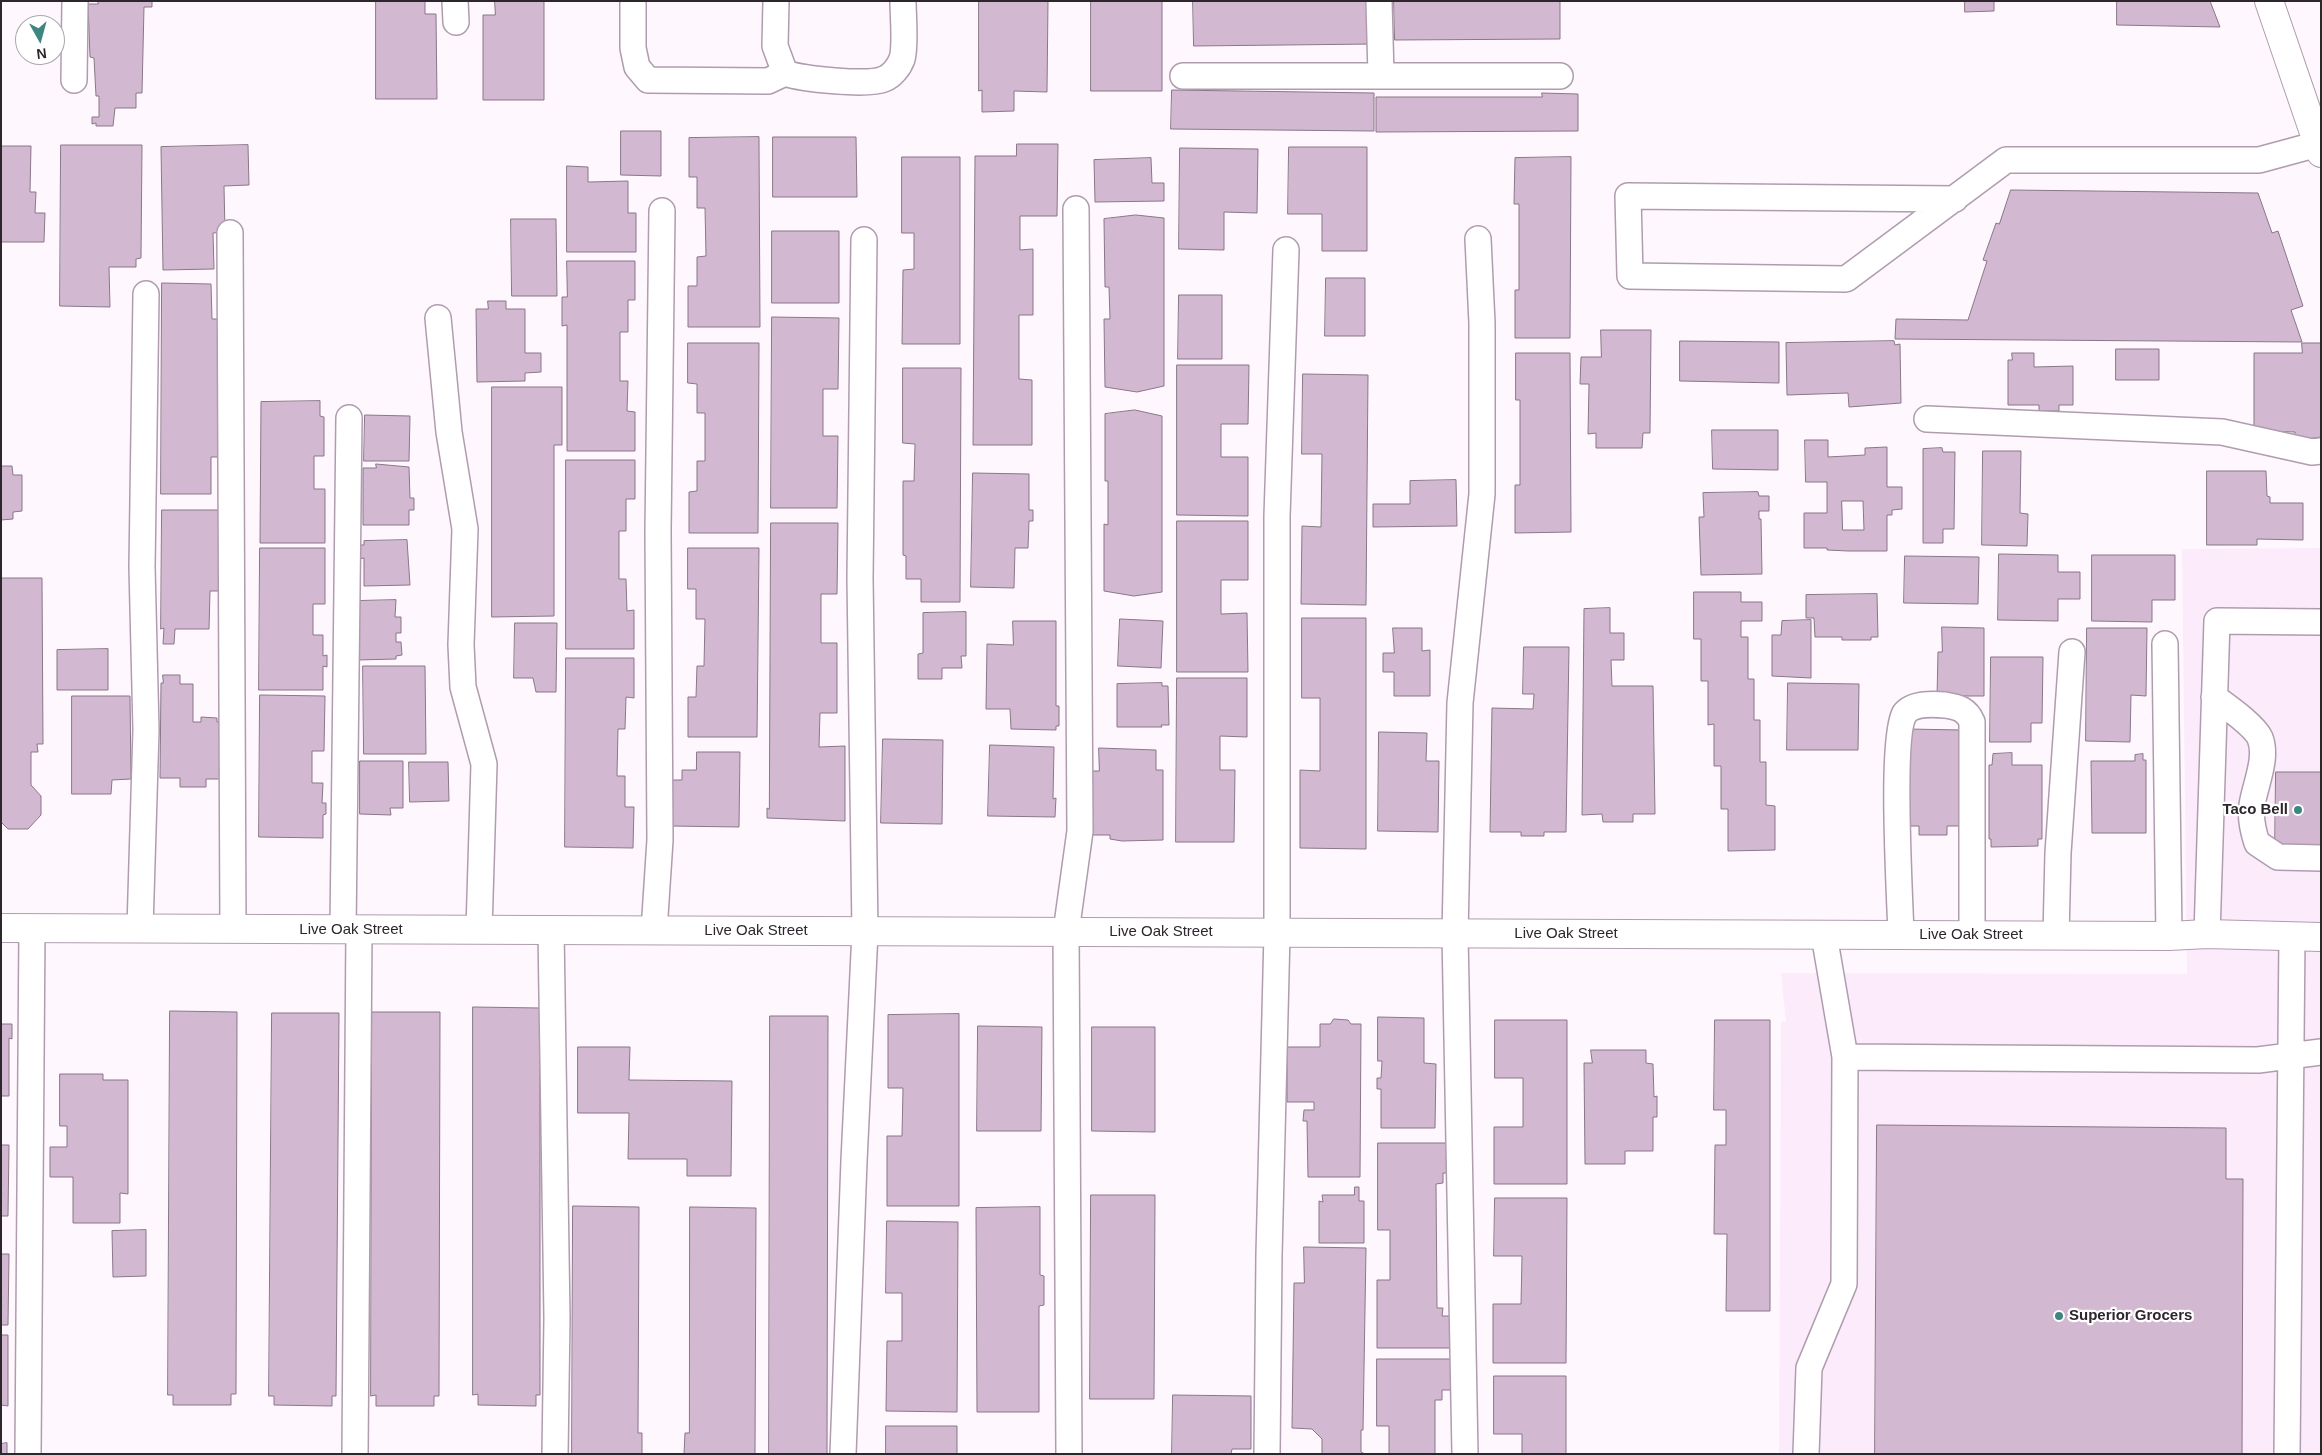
<!DOCTYPE html>
<style>
body{margin:0}
#map{position:relative;width:2322px;height:1455px;overflow:hidden;background:#fff7fe;font-family:Arial,sans-serif}
canvas{display:block}
.frame{position:absolute;inset:0;border:2px solid #2d262d;pointer-events:none}
.north{position:absolute;left:15px;top:15px;width:50px;height:50px;box-sizing:border-box;background:#fff;border:1px solid #aba8ab;border-radius:50%;rotate:173deg;font-size:14px;font-weight:700;line-height:20px;text-align:center;color:#2d262d}
.north::after{content:'';display:block;margin:auto;width:18px;height:22px;background:#3e8681;clip-path:polygon(50% 0,100% 100%,50% 72%,0 100%)}
</style>
<div id="map">
<canvas width="2322" height="1455"></canvas>
<div class="frame"></div>
<div class="north">N</div>
</div>
<script>
const g = document.querySelector('canvas').getContext('2d');
g.lineJoin = 'round';
function fillPath(path, color) {
  g.fillStyle = color;
  g.fill(path, 'evenodd');
}
function stroke(path, color, width, dash) {
  g.strokeStyle = color;
  g.lineWidth = width;
  g.lineCap = dash ? 'butt' : 'round';
  g.setLineDash(dash || []);
  g.stroke(path);
}
function write(font, color, halo, rows, align = 'center') {
  g.font = font + ' Arial,sans-serif';
  g.lineWidth = 4.5;
  g.setLineDash([]);
  g.textBaseline = 'middle';
  g.strokeStyle = halo;
  g.fillStyle = color;
  for (const [text, x, y, turn = 0] of rows) {
    g.save();
    g.translate(x, y);
    g.rotate((+turn || 0) * Math.PI / 180);
    g.textAlign = isNaN(turn) ? turn : align;
    if (halo) g.strokeText(text, 0, 0);
    g.fillText(text, 0, 0);
    g.restore();
  }
}
fillPath(new Path2D(`
 M2321,548V1454H1779L1781,1022H1786L1781,973L2187,974L2182,549Z`), '#fcecfb');
const building = new Path2D(`
 M98,1H152V7H144L142,93H136V108H115L113,126H96V123L92,124V117H99V96H96L94,58L90,57L88,4H98Z
 M376,1H425V14H436L437,99H376Z
 M495,1H544V100H483V15H495Z
 M979,1H1048L1047,92L1014,91V111L982,112V90L979,91Z
 M1091,1H1162V91H1091Z
 M1193,1H1374V44L1194,46Z
 M1394,1H1560V39L1395,40Z
 M1965,1H1994V11L1965,12Z
 M2117,1H2210L2220,27L2117,25Z
 M1172,90L1374,93V131L1171,129Z
 M1542,93L1578,94V131L1376,132V97H1542Z
 M621,131H661V176L621,175Z
 M759,137L760,327H688V286H697V257L706,256L705,208H697V177H689V138Z
 M773,137H856L857,197H773Z
 M1017,144H1058L1057,216H1020V250L1033,249V315H1019V379L1032,380V445H973L975,156H1016Z
 M61,145H142L141,258L136,259V267H109L110,307L60,306Z
 M248,145L249,185L224,186L225,232L213,233L214,269L163,270L161,147Z
 M1,146H31L30,192H36L35,213H45L44,242H1Z
 M1289,147H1367V251H1322V214H1288Z
 M1180,148L1258,149L1257,213L1224,212V250L1179,249Z
 M902,157H960V344H902L903,270L914,269V233H902Z
 M1571,157L1570,338H1515V290H1519V204H1514L1515,158Z
 M1151,158L1152,183H1164V201L1095,202L1094,160Z
 M567,166L588,167V182L628,181V213H636V252H567Z
 M2011,190L2258,193L2272,233L2278,231L2303,306L2291,310L2302,342L1895,339L1896,319L1968,320L1987,261L1983,260L1996,223L1999,224Z
 M1136,215L1164,218V386L1137,392L1105,387L1104,319H1110L1109,287H1105L1104,219Z
 M511,219H556L557,296H512Z
 M772,231H839V303H772Z
 M567,261H635V300H628V332H620V381H628L627,411L635,412V451H567V325L562,326V297H567Z
 M1326,278H1365V336H1325Z
 M162,283L211,284L212,319H221V457H211V494H161Z
 M1179,295H1222V359H1178Z
 M488,301H506V309H525V353H541V372L525,373V381L477,382L476,309H488Z
 M772,317L839,318L838,389H823V436H838L837,508H771Z
 M1601,330H1651L1650,433H1643L1642,448H1596V433L1588,434L1589,384H1580L1581,357H1601Z
 M1680,341L1779,342V383L1680,381Z
 M1894,341L1895,345L1900,344L1901,403L1849,407L1848,393L1787,395L1786,343Z
 M688,343H759L758,533H689V492L697,491V461H705V413H697V384L688,383Z
 M2302,343H2321V437L2294,441L2295,432L2254,431V353H2302Z
 M2116,349H2159V380H2116Z
 M1516,353H1570L1571,532L1515,533V485H1520V400H1516Z
 M2012,353H2034V367L2073,366V405H2059V411H2039V405H2008V360H2012Z
 M1177,365H1249L1248,424H1221V457H1248V516L1177,515Z
 M903,368H961L960,602H921V579H906V556L903,555V481H914L915,444L903,443Z
 M1303,374L1368,375L1366,605L1301,604L1302,526L1321,527L1322,454H1302Z
 M492,387H562V445H554V616L492,617Z
 M320,401V416L324,417V456H314V489H325V543H260L261,402Z
 M1135,410L1162,416V592L1134,596L1104,591V524L1108,525V481H1105V414Z
 M365,415L410,416L409,461H364Z
 M1712,430H1778V470L1713,469Z
 M1805,440H1828V457L1865,455V448L1887,447V487H1902V509L1892,510V515H1887V551H1848L1827,550V548H1804V513H1827V482H1806ZM1842,501H1863L1864,530H1843Z
 M1942,448L1943,452H1955L1954,529H1943V543H1923V449Z
 M1983,451H2021L2020,513L2028,514L2027,546L1982,545Z
 M566,460H635V499H626V531H619V579H626L627,611L634,610V649H566Z
 M376,464L409,467L410,498H414V510H409V525H363V468H376Z
 M1,466H12L13,475H22V511L13,512V519L1,520Z
 M2207,471H2266L2267,496L2270,497V503H2303V540L2257,539V545H2207Z
 M973,473L1029,474V510H1033V521H1029L1028,548H1015L1014,588L971,587Z
 M1456,480L1457,526L1373,527V504H1410V481Z
 M1758,492L1759,496H1769V511H1759V519H1761L1762,574L1701,575L1699,517H1704L1703,493Z
 M162,510H220L219,591H210L209,629H175L174,644H163L164,628L161,629Z
 M1177,521H1248V580H1221V614L1247,613L1248,672H1177Z
 M771,523H838L837,594H821V643H837V713H820L819,747L845,746V821L767,818V808L769,809Z
 M407,540L410,585L364,586V558L358,559L357,545H364V541Z
 M260,548H325V604H313V635H323V656L327,655V667L323,666V690H259Z
 M688,548H759L757,737H688V697H696L697,666H704L705,619H696V589H688Z
 M1999,554L2058,555V572H2080V599H2058V621L1998,620Z
 M2092,555H2175V600H2152V622L2092,621Z
 M1905,556L1979,557L1978,604L1904,603Z
 M1,578H42L43,744H37L38,752H31V785L41,796V815L28,829H8L1,822Z
 M1694,592H1741V602H1762V621H1741V637H1748V679H1754V720H1760V762H1766V805L1775,806V850L1728,851V809H1721V766H1714V724L1708,725V681H1701V639H1694Z
 M1877,594L1878,637H1871V640H1842V637H1815L1814,618H1806V595Z
 M396,600L395,617H401V633H396V642H401L402,655L396,656V659L357,660V601Z
 M1610,608V633H1624V660H1611L1612,686H1653L1655,814H1633V822H1603L1602,814L1582,815L1584,609Z
 M966,612V656H961L962,668H942V679H918V654L923,653V613Z
 M1302,618H1366V849L1300,848V770L1320,771V698H1302Z
 M1120,619L1163,621L1161,668L1118,666Z
 M1811,620V678L1772,676V635H1781L1782,621Z
 M1013,621H1056V706H1059V726H1056V730L1011,729L1010,709H986L987,644L1013,645Z
 M515,623H557L556,692H536L533,678H514Z
 M1942,627L1984,628V696H1937L1938,652H1942Z
 M1393,628H1422V651L1430,650V696H1394V672H1383V653H1394Z
 M2087,628H2147L2146,696L2131,695L2130,742L2086,741Z
 M1524,647H1569L1566,832H1544V836H1521V832H1490L1492,708L1533,709L1534,694H1523Z
 M108,649V690H57V650Z
 M1991,657H2043L2042,723H2031V742H1990Z
 M566,658H634V698L626,697L625,729H618L617,776H625V807H634L633,848L565,847Z
 M363,666H425L426,754H364Z
 M163,675H180V684H193V722H201V717L217,718V722H226V779H206V787H180V778H160L161,683H163Z
 M1177,678H1247V737L1220,736V770H1235L1234,842H1176Z
 M1162,683V686H1168L1169,725H1161L1162,727H1117V684Z
 M1788,683L1859,684L1858,750H1787Z
 M260,695L325,696L324,751H312V783H323L322,803H326V814L323,815V838L259,837Z
 M72,696H130L131,779L112,780L111,794H72Z
 M1908,729L1961,730V826H1947V835H1919V826H1905Z
 M1379,732L1427,733L1426,761H1439L1438,832L1378,831Z
 M883,739L943,740L942,824L881,823Z
 M990,745L1054,747L1053,799L1056,798L1055,817L988,816Z
 M1099,748L1156,750V770H1163V840L1122,841L1110,839V835H1087V771H1099Z
 M697,752H740L739,827L671,826L672,780H682V770H696Z
 M2012,753V765H2042V839H2038V846L1991,847V839H1989V765H1992L1993,754Z
 M2143,754V760H2146V833H2092L2091,761H2135V755Z
 M360,761H403V808H390L391,815L360,814Z
 M409,762H448L449,801L410,802Z
 M2276,772H2321V847H2275Z
 M473,1007L540,1008V1395H536V1406L478,1405V1394L473,1395Z
 M170,1011L237,1012L236,1394H231V1405H173V1395H168Z
 M372,1012H440L439,1396H434V1406H376V1395L371,1396Z
 M272,1013H339L336,1396H332V1406L274,1405V1396H269Z
 M959,1014V1206H887V1136H902L903,1088H888V1015Z
 M770,1016H828L827,1454H769Z
 M1378,1017L1424,1018V1063L1436,1064L1435,1128H1381V1089H1377V1078H1381L1382,1061H1378Z
 M1334,1019L1348,1020L1351,1024H1361L1360,1177H1308L1307,1121H1303L1304,1110H1314V1102H1287V1047H1320V1024H1330Z
 M1495,1020H1567V1184H1494V1127H1523V1078H1495Z
 M1715,1020H1770V1311H1726L1727,1234H1714L1715,1145H1726V1110H1714Z
 M1,1024H12V1039L9,1038V1096H1Z
 M978,1026L1042,1027L1041,1131H977Z
 M1092,1027H1155V1132L1092,1131Z
 M578,1047H630L629,1080L732,1081L731,1176H687V1159H628L629,1113H578Z
 M1591,1050H1646V1063L1653,1064L1654,1097L1657,1096V1117H1653V1151H1625V1164H1585L1584,1063H1592Z
 M60,1074H103V1080H128V1194L120,1193V1223H73V1177H50V1147H67V1126H60Z
 M1877,1125L2226,1128V1179H2243L2242,1454H1875Z
 M1378,1143H1457V1173H1443V1183L1436,1184L1437,1308H1443L1442,1316H1457L1458,1348H1377V1280H1390V1230H1378Z
 M1,1145H9L8,1216H1Z
 M1355,1187H1359V1201H1364V1243H1319V1201L1323,1202L1322,1195H1354Z
 M1091,1195H1155L1154,1399H1090Z
 M1495,1198H1567L1566,1363H1493V1304H1521L1522,1256H1494Z
 M573,1206L639,1207L638,1433H642V1454H572Z
 M690,1207L756,1208L755,1454H684L685,1433H689Z
 M1040,1207V1275L1044,1276V1305L1039,1306V1412H977L976,1208Z
 M887,1221L958,1222L957,1412L886,1411L887,1341H902V1293H886Z
 M146,1230V1276L113,1277L112,1231Z
 M1304,1247L1366,1248L1363,1430H1361V1452L1365,1454H1319H1322V1439L1312,1429L1292,1428L1294,1283H1304Z
 M1,1254H9L8,1325H1Z
 M1,1335H8V1406L1,1405Z
 M1377,1359H1457L1456,1390H1442V1400H1435V1454H1389V1426H1377Z
 M1494,1376H1566V1454H1522V1434H1494Z
 M1173,1395L1251,1396V1449H1232L1231,1454H1172Z
 M886,1426H957V1454H886Z
 M7,1443V1454H1V1444Z`);
fillPath(building, '#d3b8d2');
stroke(building, '#897788', 1);
const service = new Path2D(`
 M455,1L456,22
 M633,1V48L637,67L648,80L768,81L785,73
 M776,1L775,46L785,73C802,79 868,86 884,79C892,76 899,67 902,59C906,46 903,16 903,1
 M1379,1L1381,76
 M1183,76H1560
 M74,80L75,1
 M1955,199L1628,196L1630,276L1846,279L2006,160H2259L2318,144
 M230,233L233,929
 M438,318L449,432L465,529L461,645L463,687L484,764L479,930
 M1927,419L2222,432L2312,452L2321,451
 M2165,644L2169,936
 M2214,697C2226,706 2254,725 2260,738C2268,758 2255,785 2252,805C2250,818 2253,831 2257,843L2278,857L2321,858
 M140,928L146,730L142,567L146,294
 M343,930L349,418
 M551,930L557,1318L555,1454
 M654,931L660,840L658,531L662,211
 M2207,934L2217,621L2321,622
 M1824,935L1845,1057
 M1901,935C1900,899 1890,735 1905,713C1913,703 1934,704 1945,705C1959,707 1967,710 1972,722V935
 M2056,936L2058,853L2072,652
 M28,1454L32,928
 M355,1454L359,929
 M843,1454L854,1161L865,932L860,578L864,240
 M1069,1454L1066,932L1080,831L1076,209
 M1267,1454L1269,1255L1277,933V516L1286,250
 M1465,1454L1455,934L1460,703L1482,494V323L1478,239
 M1806,1454L1809,1368L1844,1284L1845,1057L2258,1060L2321,1052
 M2287,1454L2292,937`);
const minor = new Path2D(`
 M1,928L2169,936L2207,934L2321,937`);
const primary = new Path2D(`
 M2269,1L2321,153`);
stroke(service, '#af9dae', 28);
stroke(minor, '#af9dae', 30);
stroke(primary, '#af9dae', 30);
stroke(service, '#fff', 25);
stroke(minor, '#fff', 28);
stroke(primary, '#fff', 28);
for (const [x, y, r, color] of [
 [2298,810,5,"#3e8681"],
 [2059,1316,5,"#3e8681"]
]) {
  const dot = new Path2D();
  dot.arc(x, y, r, 0, 2 * Math.PI);
  g.fillStyle = color;
  g.fill(dot);
  stroke(dot, '#fff', 2);
}
write('bold 15px', '#2d262d', '#fff', [
 ["Taco Bell",2288,810],
 ["Superior Grocers",2069,1316,"left"]
], 'right');
write('15px', '#2d262d', '#fff', [
 ["Live Oak Street",351,930],
 ["Live Oak Street",756,931],
 ["Live Oak Street",1161,932],
 ["Live Oak Street",1566,934],
 ["Live Oak Street",1971,935]
]);
</script>
